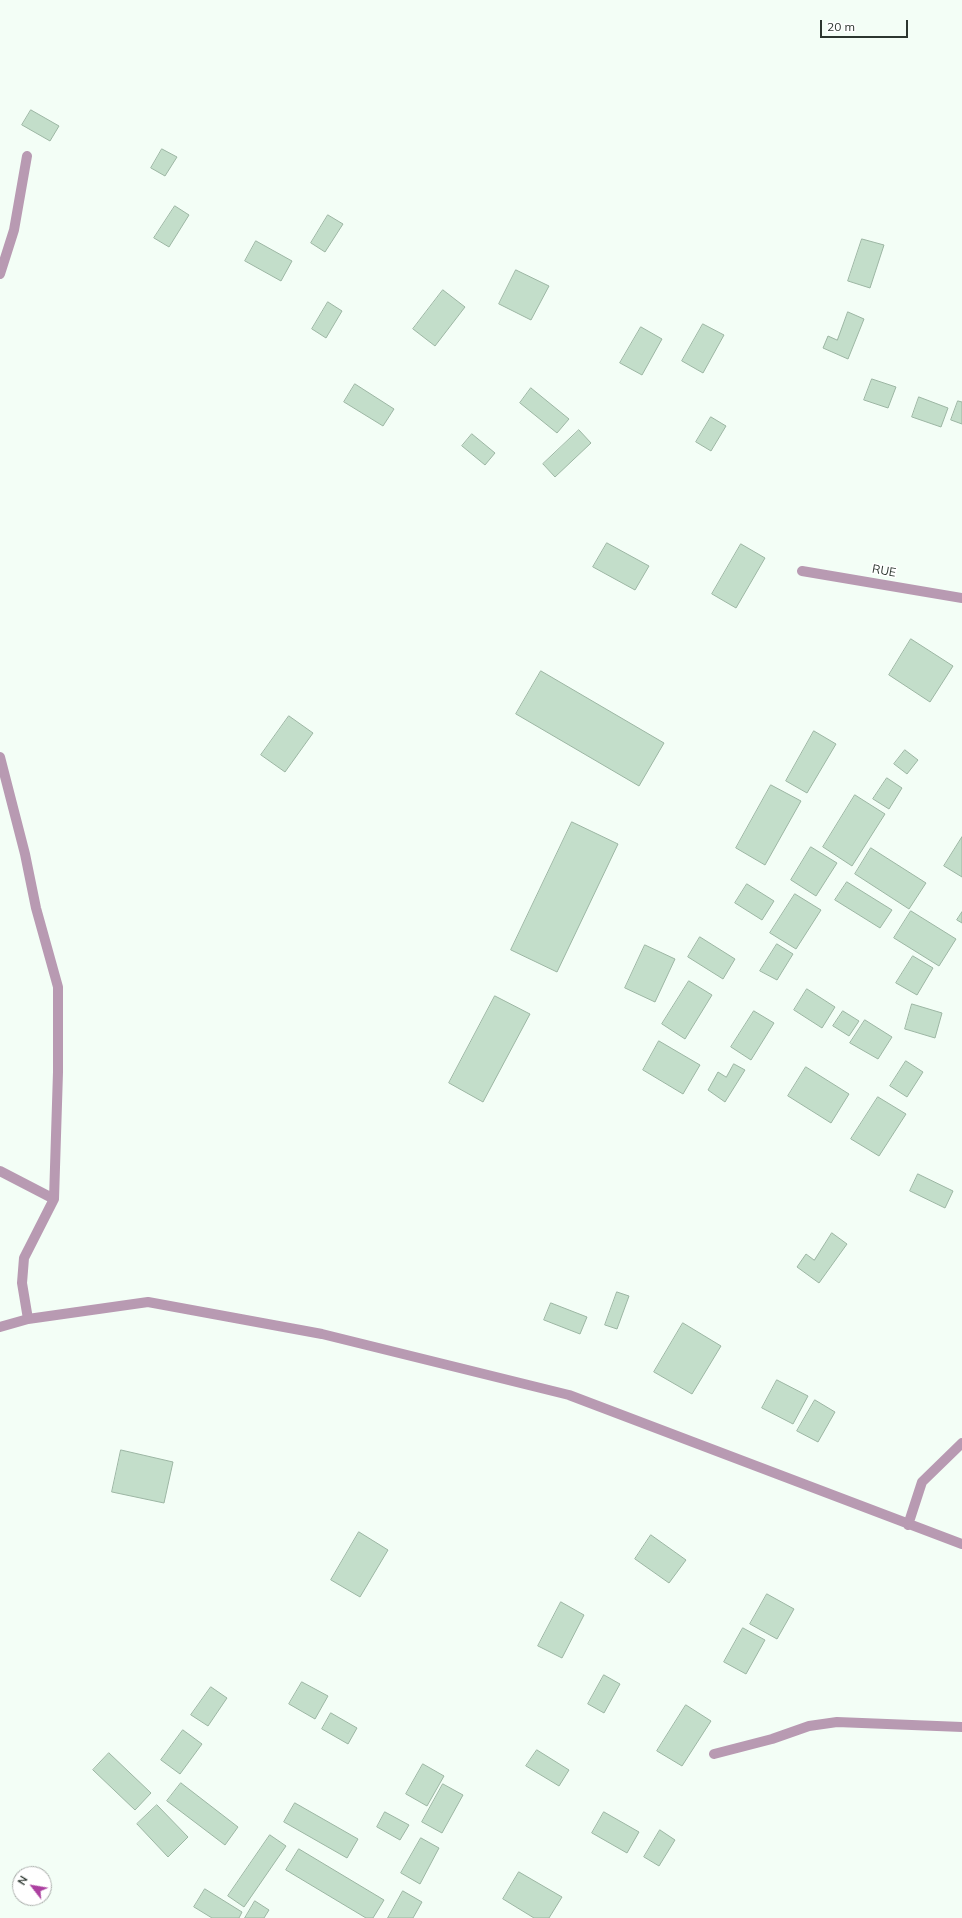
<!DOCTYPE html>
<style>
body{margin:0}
#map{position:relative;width:962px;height:1918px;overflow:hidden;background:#f3fef6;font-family:Mulish,sans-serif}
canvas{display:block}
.north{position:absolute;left:12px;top:1866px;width:40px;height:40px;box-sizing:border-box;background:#fff;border:1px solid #abafac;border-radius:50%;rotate:301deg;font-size:11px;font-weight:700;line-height:16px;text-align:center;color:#2c362f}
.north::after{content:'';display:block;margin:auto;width:14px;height:18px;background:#ac40a0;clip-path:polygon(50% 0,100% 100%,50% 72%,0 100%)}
.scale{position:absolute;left:820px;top:20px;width:88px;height:18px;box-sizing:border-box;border:2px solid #2c362f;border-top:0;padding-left:5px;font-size:12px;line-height:14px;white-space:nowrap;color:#2c362f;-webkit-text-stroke:3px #fff;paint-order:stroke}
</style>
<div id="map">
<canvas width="962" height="1918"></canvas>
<div class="north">N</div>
<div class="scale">20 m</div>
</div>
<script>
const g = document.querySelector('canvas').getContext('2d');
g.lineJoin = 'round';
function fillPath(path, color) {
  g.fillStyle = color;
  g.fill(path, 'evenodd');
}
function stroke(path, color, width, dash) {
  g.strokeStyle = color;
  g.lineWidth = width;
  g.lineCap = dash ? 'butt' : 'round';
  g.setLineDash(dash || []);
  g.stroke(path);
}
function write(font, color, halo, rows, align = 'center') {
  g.font = font + ' Mulish,sans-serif';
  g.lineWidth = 3;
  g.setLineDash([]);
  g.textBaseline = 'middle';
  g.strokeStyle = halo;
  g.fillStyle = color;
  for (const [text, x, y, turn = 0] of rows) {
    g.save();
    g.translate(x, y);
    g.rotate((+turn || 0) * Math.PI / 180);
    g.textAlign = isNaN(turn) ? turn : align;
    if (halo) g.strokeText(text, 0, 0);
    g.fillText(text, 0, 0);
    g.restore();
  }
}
const building = new Path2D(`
 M31,110L59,126L50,141L22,125Z
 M162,149L177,157L165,176L151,168Z
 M175,206L189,215L169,247L154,238Z
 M328,215L343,224L325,252L311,243Z
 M862,239L884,245L870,288L848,281Z
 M256,241L292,261L281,281L245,261Z
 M516,270L549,286L531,320L499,304Z
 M443,290L465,307L435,346L413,329Z
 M328,302L342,311L326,338L312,329Z
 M848,312L864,319L848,359L823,348L828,336L837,340Z
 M703,324L724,335L703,373L682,361Z
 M641,327L662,339L642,375L620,363Z
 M872,379L896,387L888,408L864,400Z
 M355,384L394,409L383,426L344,402Z
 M531,388L569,419L557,433L520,403Z
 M919,397L948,408L941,427L912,417Z
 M958,401L962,402V424L951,420Z
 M711,417L726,426L711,451L696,442Z
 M579,430L591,443L555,477L543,464Z
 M472,434L495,453L485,465L462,446Z
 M607,543L649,566L635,590L593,567Z
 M741,544L765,558L736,608L712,594Z
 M911,639L953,666L930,702L889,675Z
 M541,671L664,743L639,786L516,714Z
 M289,716L313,733L285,772L261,755Z
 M814,731L836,744L807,793L786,781Z
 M905,750L918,760L907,774L894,764Z
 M887,778L902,788L889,809L873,799Z
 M771,785L801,801L765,865L736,848Z
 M855,795L885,814L852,866L823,847Z
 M572,822L618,844L557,972L511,950Z
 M962,837V877L944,866Z
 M811,847L837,863L816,896L791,880Z
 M871,848L926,883L909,909L855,874Z
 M847,882L892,910L880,928L835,900Z
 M747,884L774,901L762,920L735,903Z
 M795,894L821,910L796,949L770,933Z
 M911,911L956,939L939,966L894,938Z
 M962,912V923L957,920Z
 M700,937L735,959L723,979L688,957Z
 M777,944L793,954L777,980L760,971Z
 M645,945L675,959L655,1002L625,988Z
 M913,956L933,968L917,995L896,983Z
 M689,981L712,995L685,1039L662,1024Z
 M807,989L835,1007L822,1028L794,1010Z
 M495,996L530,1014L483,1102L449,1083Z
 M912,1004L942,1013L935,1038L905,1029Z
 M754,1011L774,1023L751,1060L731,1047Z
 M843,1011L859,1021L849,1036L833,1026Z
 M865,1020L892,1037L878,1059L850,1043Z
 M659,1041L700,1065L683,1094L643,1070Z
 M906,1061L923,1072L907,1097L890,1086Z
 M734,1064L745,1070L725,1102L708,1090L718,1072L726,1077Z
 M806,1067L849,1094L831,1123L788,1096Z
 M878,1097L906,1114L879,1156L851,1139Z
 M918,1174L953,1191L945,1208L910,1191Z
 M832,1233L847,1244L819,1283L797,1267L806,1254L814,1260Z
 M617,1292L629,1296L617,1329L605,1325Z
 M551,1303L587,1317L580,1334L544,1320Z
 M683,1323L721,1346L692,1394L654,1372Z
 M777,1380L808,1396L793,1424L762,1408Z
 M815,1400L835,1412L818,1442L797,1431Z
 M121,1450L173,1462L164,1503L112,1492Z
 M359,1532L388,1550L360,1597L331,1580Z
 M651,1535L686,1560L669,1583L635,1559Z
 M767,1594L794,1609L777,1639L750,1624Z
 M561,1602L584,1615L562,1658L538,1646Z
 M743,1628L765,1640L746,1674L724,1662Z
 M604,1675L620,1684L604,1713L588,1704Z
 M302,1682L328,1696L315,1719L289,1704Z
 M211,1687L227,1698L208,1726L191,1715Z
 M686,1705L711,1721L682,1766L657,1751Z
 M331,1713L357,1728L348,1744L322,1729Z
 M183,1730L202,1744L180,1774L161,1760Z
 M537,1750L569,1770L559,1786L526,1766Z
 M109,1753L151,1793L135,1810L93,1770Z
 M423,1764L444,1776L427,1806L406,1794Z
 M181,1783L238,1827L225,1845L167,1801Z
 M443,1784L463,1795L442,1833L422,1822Z
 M295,1803L358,1839L347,1858L284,1822Z
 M157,1805L188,1837L168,1857L137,1824Z
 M385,1812L409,1825L400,1840L377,1827Z
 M604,1812L639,1832L627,1853L592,1833Z
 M660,1830L675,1840L659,1866L644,1857Z
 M270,1835L286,1846L244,1907L228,1896Z
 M421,1838L439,1848L420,1884L401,1873Z
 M299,1849L384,1900L373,1918H366L286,1870Z
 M519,1872L562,1897L549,1918H534L503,1899Z
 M205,1889L242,1912L239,1918H212L194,1907Z
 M403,1891L422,1902L413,1918H388Z
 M255,1901L269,1910L264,1918H245Z`);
fillPath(building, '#c3deca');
stroke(building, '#9cb6a3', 1);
stroke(new Path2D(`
 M0,274L14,230L27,156
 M802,571L962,598
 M0,757L25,854L36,908L58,987V1072L54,1199L24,1258L22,1283L28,1319
 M0,1171L54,1199
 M0,1327L28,1319L148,1302L322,1334L569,1395L962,1544
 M908,1525L922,1482L962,1443
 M714,1754L772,1739L809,1726L837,1722L962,1727`), '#b89ab2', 10);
write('12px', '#2c362f', '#fff', [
 ["RUE",884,571,10]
]);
</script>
